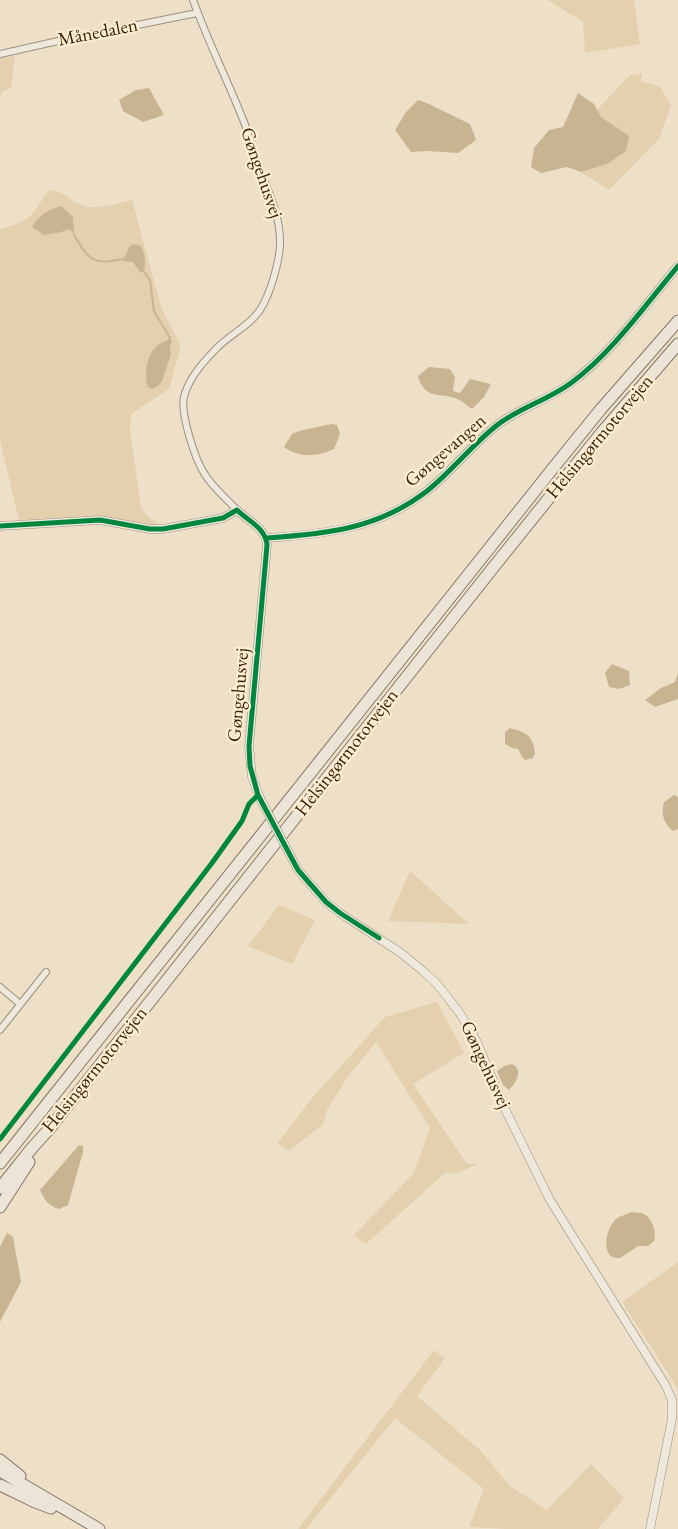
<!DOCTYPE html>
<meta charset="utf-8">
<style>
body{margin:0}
canvas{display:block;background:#eee0c7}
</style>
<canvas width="678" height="1529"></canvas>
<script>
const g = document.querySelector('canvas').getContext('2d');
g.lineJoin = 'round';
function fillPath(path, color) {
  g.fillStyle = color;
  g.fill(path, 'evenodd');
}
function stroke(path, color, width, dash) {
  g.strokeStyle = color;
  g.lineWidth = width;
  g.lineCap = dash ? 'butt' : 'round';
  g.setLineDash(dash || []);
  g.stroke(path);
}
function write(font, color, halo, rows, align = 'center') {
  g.font = font + ' "EB Garamond",serif';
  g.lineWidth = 4.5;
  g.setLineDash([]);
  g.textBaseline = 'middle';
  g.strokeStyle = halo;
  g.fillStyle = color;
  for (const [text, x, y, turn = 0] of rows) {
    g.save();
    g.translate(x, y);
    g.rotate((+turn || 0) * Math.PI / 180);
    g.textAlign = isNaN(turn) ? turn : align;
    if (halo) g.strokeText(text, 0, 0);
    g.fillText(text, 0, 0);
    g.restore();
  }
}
fillPath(new Path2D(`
 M548,0H634L640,44L585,53L583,22Z
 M15,56L11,88L2,92L0,99V58Z
 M642,74L641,81L660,87L671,105L659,139L609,190L581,172L607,164L628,136L601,117L597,110L630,75Z
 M49,190C67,192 67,199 81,205C96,211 117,203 132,200L161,307L181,346L169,389L131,414L130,430L141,507L147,516L159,525C139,526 121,517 101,516C74,516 46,519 19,520L0,440V229C32,221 31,215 49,190Z
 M410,871L469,924L388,921Z
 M279,905L315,920L292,964L248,946Z
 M437,1002L464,1053L413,1084L467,1164H478L455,1174L446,1172L366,1244L354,1235L414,1173L430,1128L376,1042L349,1075L327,1110L323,1124L289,1151L277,1144L313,1097L385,1017Z
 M678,1262V1389L622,1302Z
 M434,1350L445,1358L417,1396L481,1451L510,1486L547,1510L591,1464L624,1498L598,1529H507L469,1527L484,1489L395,1418L306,1529H298Z`), '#e4d0ae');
fillPath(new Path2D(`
 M149,88L164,115L143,122L123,111L119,100L136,90Z
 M578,93L594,104L601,117L629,136L626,151L607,164L581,172L567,167L541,173L531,167L534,148L549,130L563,127Z
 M418,100L429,104L470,124L476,140L458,153L428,151L411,152L395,130L406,112Z
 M61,206L73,217L74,235L70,229L61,232L44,235L32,227C39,215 48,210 61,206Z
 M134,244L141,246C145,253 146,264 144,272H140L133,262L123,261L129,247Z
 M170,338L172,341L170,346L171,354L162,381L158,386L152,389L148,387C144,374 146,355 157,346C161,342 166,342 170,338Z
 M429,367L450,369L455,377L453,391L460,393L470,379L491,384L484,397L472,409C468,407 464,402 459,400C443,391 425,402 418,376Z
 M331,424L337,425L340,434L334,449C318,457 299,458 284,447L292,434L299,431Z
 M612,664L629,671L630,685L619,689L609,687L605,673Z
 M678,672V699L655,707L645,700L661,688L675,682Z
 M510,728C526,732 534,736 535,754L533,758L525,760L522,757L518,749L512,748L505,744V732Z
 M674,795L678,797V829L673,831C663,822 661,815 664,802Z
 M512,1064C524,1070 516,1083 509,1090L503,1085L497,1071L504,1066Z
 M79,1145L83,1146V1152L68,1205L59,1209C49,1206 44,1200 40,1190Z
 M632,1212C636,1213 641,1212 644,1214C653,1219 657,1233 654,1241L648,1246H638L620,1258C616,1258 611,1258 609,1254C603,1244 608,1226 616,1219C620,1216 627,1214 632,1212Z
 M7,1233L13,1237L21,1282L0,1322V1247Z`), '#c9b492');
stroke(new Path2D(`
 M74,235C90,261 92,265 123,259
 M144,272L150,280L154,311L170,338`), '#c9b492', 2);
const minor = new Path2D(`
 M193,0C208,42 228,81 244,122C249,135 252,149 257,162C267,189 281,215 280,245C279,263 270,295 260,310C249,327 228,335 215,350C203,362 188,380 184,397C180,413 195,459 204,473C212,487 226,498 237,510
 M0,54L58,41L197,13
 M0,987L20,1004
 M0,1030L46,972`);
const tertiary = new Path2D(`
 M0,526L100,520L150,529H163L223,518L237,510C248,521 266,528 267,545L249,746L252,777L260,798
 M267,538C326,534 378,529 427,491C452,471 471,446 496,426C519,408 548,400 571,383C612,353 646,304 678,266
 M289,853L298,870L326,902L340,913L401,953L423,971L437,984L459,1012L476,1040L506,1111L550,1200L666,1386L672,1400V1419L650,1529`);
const motorway = new Path2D(`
 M0,1163L554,467L601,409L678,321
 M0,1188L32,1148L50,1128L492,569L602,432L678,344
 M0,1207L29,1162
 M0,1460L20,1476
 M0,1471L99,1529
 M0,1485L35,1502L51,1508`);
stroke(minor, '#9a907f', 8);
stroke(tertiary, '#9a907f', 9);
stroke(motorway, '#807566', 13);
stroke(minor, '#efe8dc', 6);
stroke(tertiary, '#efe8dc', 8);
stroke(motorway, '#ece4d6', 11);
const tertiaryBridge = new Path2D(`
 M260,798L289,853`);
stroke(tertiaryBridge, '#9a907f', 9, []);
stroke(tertiaryBridge, '#efe8dc', 8);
stroke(new Path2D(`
 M0,526L100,520L150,529H163L223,518L237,510C248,521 266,528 267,545L249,746L250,766L258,795L298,870L326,902L340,913L379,938
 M267,538C326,534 378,529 427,491C452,471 471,446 496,426C519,408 548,400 571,383C612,353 646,304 678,266
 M0,1139L212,863L242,821L249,804L258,795`), '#00873e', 5);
write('19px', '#351f07', '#feedd1', [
 ["Månedalen",98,33,-11],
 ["Gøngehusvej",261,173,71],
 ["Helsingørmotorvejen",600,437,-50],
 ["Gøngevangen",446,451,-41],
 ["Gøngehusvej",239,695,-85],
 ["Helsingørmotorvejen",347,753,-52],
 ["Gøngehusvej",485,1065,65],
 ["Helsingørmotorvejen",95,1070,-51]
]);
</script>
